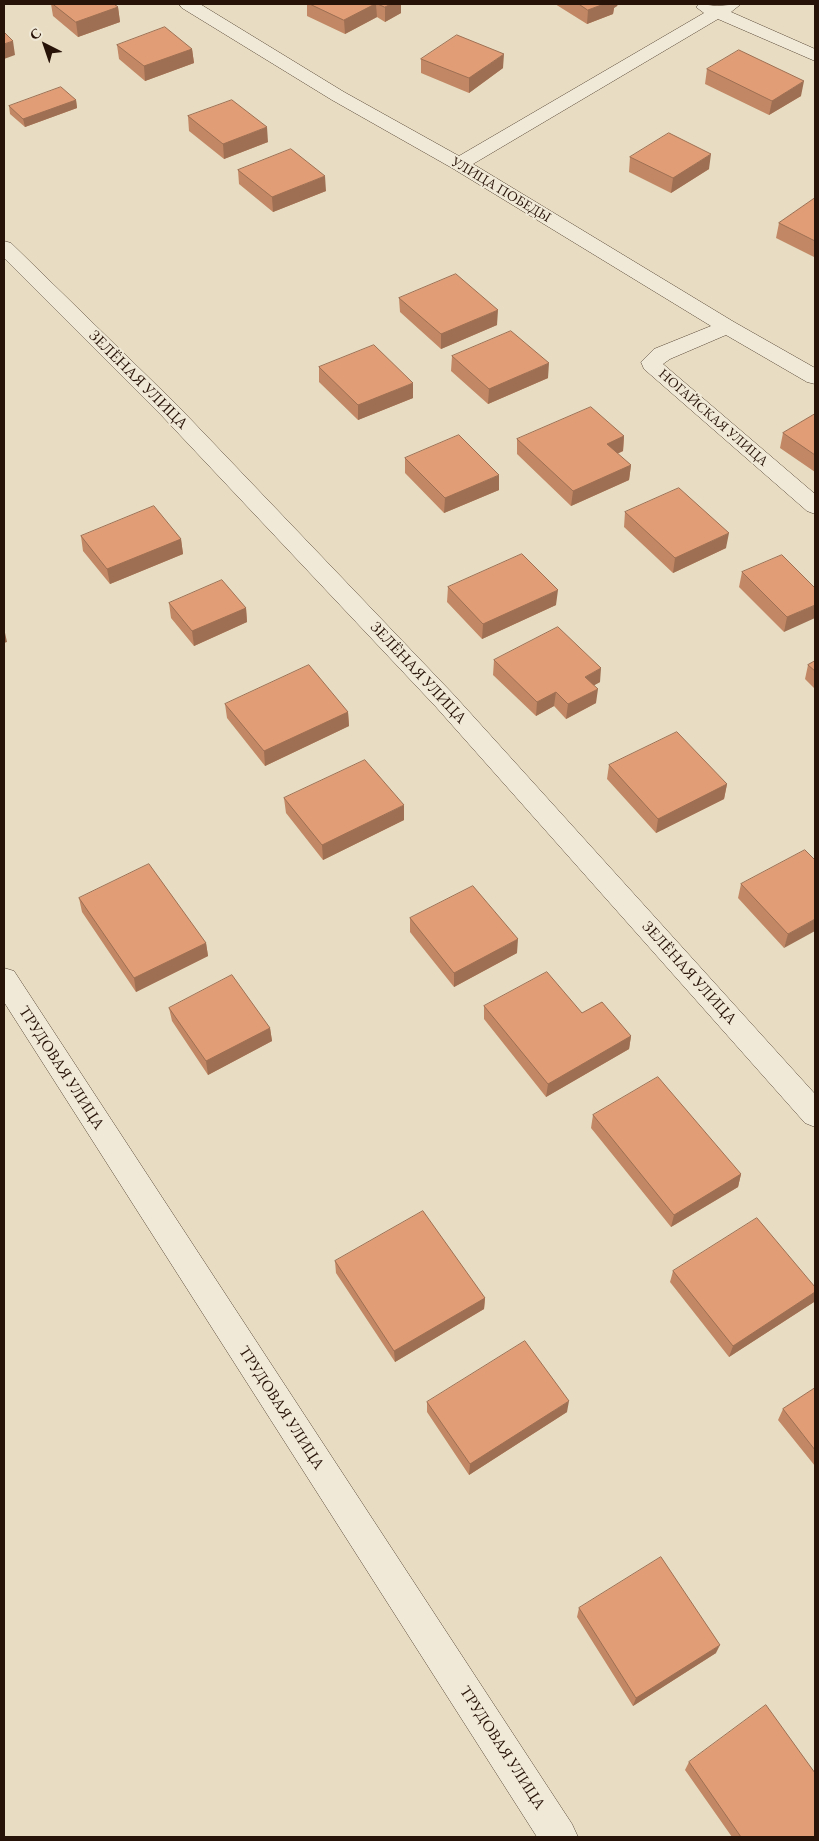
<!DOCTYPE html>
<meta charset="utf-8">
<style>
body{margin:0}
#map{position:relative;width:819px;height:1841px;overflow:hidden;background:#e8ddc2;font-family:"EB Garamond",serif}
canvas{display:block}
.frame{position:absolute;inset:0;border:5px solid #281308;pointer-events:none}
.north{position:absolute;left:20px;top:20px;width:50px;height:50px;-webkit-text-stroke:4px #f0e9d7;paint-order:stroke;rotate:319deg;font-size:14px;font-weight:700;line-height:20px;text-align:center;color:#281308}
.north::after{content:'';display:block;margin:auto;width:18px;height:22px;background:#281308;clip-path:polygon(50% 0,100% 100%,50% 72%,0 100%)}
</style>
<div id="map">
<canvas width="819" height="1841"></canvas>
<div class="frame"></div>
<div class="north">С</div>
</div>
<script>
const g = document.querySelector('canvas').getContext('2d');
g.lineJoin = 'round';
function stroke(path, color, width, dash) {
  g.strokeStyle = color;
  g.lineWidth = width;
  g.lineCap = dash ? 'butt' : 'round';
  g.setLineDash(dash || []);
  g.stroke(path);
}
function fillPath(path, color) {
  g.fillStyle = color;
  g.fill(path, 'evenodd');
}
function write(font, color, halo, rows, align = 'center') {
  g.font = font + ' "EB Garamond",serif';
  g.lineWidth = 4;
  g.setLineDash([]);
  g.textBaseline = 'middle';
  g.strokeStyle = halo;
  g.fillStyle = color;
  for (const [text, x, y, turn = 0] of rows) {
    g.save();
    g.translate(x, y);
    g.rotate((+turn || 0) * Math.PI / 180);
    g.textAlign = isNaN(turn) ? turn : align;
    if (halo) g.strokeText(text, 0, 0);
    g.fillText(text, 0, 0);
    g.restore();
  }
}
const minor = new Path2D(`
 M179,4H200L344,92L459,156L704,13L696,7L699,4L717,6L741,4L731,12L815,49V61L718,19L473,164L734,322L815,368V384L807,382L726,335L670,359L663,364L815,494V514L807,511L644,369L641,362L654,349L711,326L452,168L332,100L182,8Z
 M4,241L11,243L178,406L454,695L815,1094V1127L805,1123L436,707L162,416L4,258Z
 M4,968L14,971L572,1824L578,1837H537L4,1002Z`);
stroke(minor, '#584636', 1);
fillPath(minor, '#f0e9d7');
fillPath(new Path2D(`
 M51,4H114L118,7L120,22L78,37L53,16Z
 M307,4H401V13L385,22L377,17L345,34L307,16Z
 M555,4H618L617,6L614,8L613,14L587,24Z
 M117,45L192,49L194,63L145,81L119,59Z
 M421,59L503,68L469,93L421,73Z
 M707,69L801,96L769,115L705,84Z
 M76,100L77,108L25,127L10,114L9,106Z
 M188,116L268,142L224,159L189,131Z
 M630,157L709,169L671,193L629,172Z
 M238,170L326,191L273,212L239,184Z
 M815,198V256L814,257L776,238L779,223Z
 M399,298L497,325L441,349L400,312Z
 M452,356L548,378L488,404L451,371Z
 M319,367L413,398L358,420L319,382Z
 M815,414V472L780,448L783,433Z
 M624,436L623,451L617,454L631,465L629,480L571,506L517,454V439Z
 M405,458L499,490L444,513L405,473Z
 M625,512L726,548L673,573L624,527Z
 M81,536L181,539L183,554L110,584L83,551Z
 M742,572L815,588L784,632L739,587Z
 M448,587L556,605L482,639L447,602Z
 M169,603L246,608L247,622L194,646L171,618Z
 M494,660L600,682L594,685L596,703L566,719L554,706L536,716L493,675Z
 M815,661V689L805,679L808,665Z
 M225,704L348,712L349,726L265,766L227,718Z
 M609,765L727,784L724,799L656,833L607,779Z
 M284,798L404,820L323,860L286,813Z
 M815,860L784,948L738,898L741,884Z
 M79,898L206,943L208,956L136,992L82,912Z
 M410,918L517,953L454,987L410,932Z
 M484,1006L582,1013L631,1036L629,1049L546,1097L484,1019Z
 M169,1008L270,1028L272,1041L208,1075L172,1021Z
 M593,1115L741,1174L738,1187L671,1227L591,1128Z
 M335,1261L485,1298L484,1309L395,1362L336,1273Z
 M673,1271L815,1287V1298L814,1302L729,1357L670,1282Z
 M815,1388V1466L778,1420L783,1409Z
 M427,1402L567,1412L469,1475L427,1412Z
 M579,1608L716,1653L633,1706L577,1617Z
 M689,1762L815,1837H732L685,1770Z`), '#c28865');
fillPath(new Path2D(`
 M375,4H376L377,17L345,34L344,20Z
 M391,4H401V13L385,22V7Z
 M604,4H618L617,6L614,8L613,14L587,24L588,10Z
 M118,7L120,22L78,37L76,22Z
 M13,41L15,55L4,59V44Z
 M192,49L194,63L145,81L144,66Z
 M504,54L503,68L469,93V78Z
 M804,81L801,96L769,115L772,101Z
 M76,100L77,108L25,127L23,119Z
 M267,127L268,142L224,159L223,144Z
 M711,154L709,169L671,193L673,178Z
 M325,176L326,191L273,212L272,197Z
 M498,310L497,325L441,349V334Z
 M549,363L548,378L488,404L489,389Z
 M413,383V398L358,420V405Z
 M624,436L623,451L605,459L607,444Z
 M631,465L629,480L571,506L573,491Z
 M499,475V490L444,513L445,498Z
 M729,533L726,548L673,573L675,558Z
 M181,539L183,554L110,584L107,569Z
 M558,590L556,605L482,639L483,624Z
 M815,605V618L784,632L787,617Z
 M246,608L247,622L194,646L192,631Z
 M4,628L7,642L4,643Z
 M601,668L600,682L584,691L585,677Z
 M598,689L596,703L566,719L568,704Z
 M556,692L554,706L536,716L537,702Z
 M348,712L349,726L265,766L264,751Z
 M727,784L724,799L656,833L658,819Z
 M404,805V820L323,860L322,845Z
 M815,919V931L784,948L788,934Z
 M518,939L517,953L454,987V973Z
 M206,943L208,956L136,992L134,978Z
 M270,1028L272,1041L208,1075L206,1061Z
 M631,1036L629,1049L546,1097L548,1084Z
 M741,1174L738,1187L671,1227L674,1215Z
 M815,1292V1298L814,1302L729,1357L733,1346Z
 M485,1298L484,1309L395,1362L394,1351Z
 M569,1401L567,1412L469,1475L470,1464Z
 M720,1645L716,1653L633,1706L636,1698Z`), '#9e6f53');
const building = new Path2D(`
 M53,4H114L118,7L76,22Z
 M310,4H375L344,20Z
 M378,4H391L385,7Z
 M579,4H604L588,10Z
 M165,27L192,49L144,66L117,45Z
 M4,32L13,41L4,44Z
 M457,35L504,54L469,78L421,59Z
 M739,50L804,81L772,101L707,69Z
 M61,87L76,100L23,119L9,106Z
 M232,100L267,127L223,144L188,116Z
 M669,133L711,154L673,178L630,157Z
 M291,149L325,176L272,197L238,170Z
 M815,198V241L779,223Z
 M456,274L498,310L441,334L399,298Z
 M511,331L549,363L489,389L452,356Z
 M374,345L413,383L358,405L319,367Z
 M591,407L624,436L607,444L631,465L573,491L517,439Z
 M815,414V455L783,433Z
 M459,435L499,475L445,498L405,458Z
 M679,488L729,533L675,558L625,512Z
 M154,506L181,539L107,569L81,536Z
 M522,554L558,590L483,624L448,587Z
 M782,555L815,588V605L787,617L742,572Z
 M222,580L246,608L192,631L169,603Z
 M558,627L601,668L585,677L598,689L568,704L556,692L537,702L494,660Z
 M815,661V671L808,665Z
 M309,665L348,712L264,751L225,704Z
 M677,732L727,784L658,819L609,765Z
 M365,760L404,805L322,845L284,798Z
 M805,850L815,860V919L788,934L741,884Z
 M149,864L206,943L134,978L79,898Z
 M473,886L518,939L454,973L410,918Z
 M547,972L582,1013L602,1002L631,1036L548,1084L484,1006Z
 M232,975L270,1028L206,1061L169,1008Z
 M658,1077L741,1174L674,1215L593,1115Z
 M423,1211L485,1298L394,1351L335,1261Z
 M757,1218L815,1287V1292L733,1346L673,1271Z
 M525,1341L569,1401L470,1464L427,1402Z
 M815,1388V1450L783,1409Z
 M661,1557L720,1645L636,1698L579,1608Z
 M766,1705L815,1773V1837H741L689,1762Z`);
fillPath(building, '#e19e76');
stroke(building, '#9e6f53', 1);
write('14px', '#281308', '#f0e9d7', [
 ["УЛИЦА ПОБЕДЫ",501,190,31],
 ["НОГАЙСКАЯ УЛИЦА",713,418,41]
]);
write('16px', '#281308', '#f0e9d7', [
 ["ЗЕЛЁНАЯ УЛИЦА",138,380,45],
 ["ЗЕЛЁНАЯ УЛИЦА",418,673,47],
 ["ЗЕЛЁНАЯ УЛИЦА",689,973,48],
 ["ТРУДОВАЯ УЛИЦА",61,1068,57],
 ["ТРУДОВАЯ УЛИЦА",281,1408,57],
 ["ТРУДОВАЯ УЛИЦА",502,1748,57]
]);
</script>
